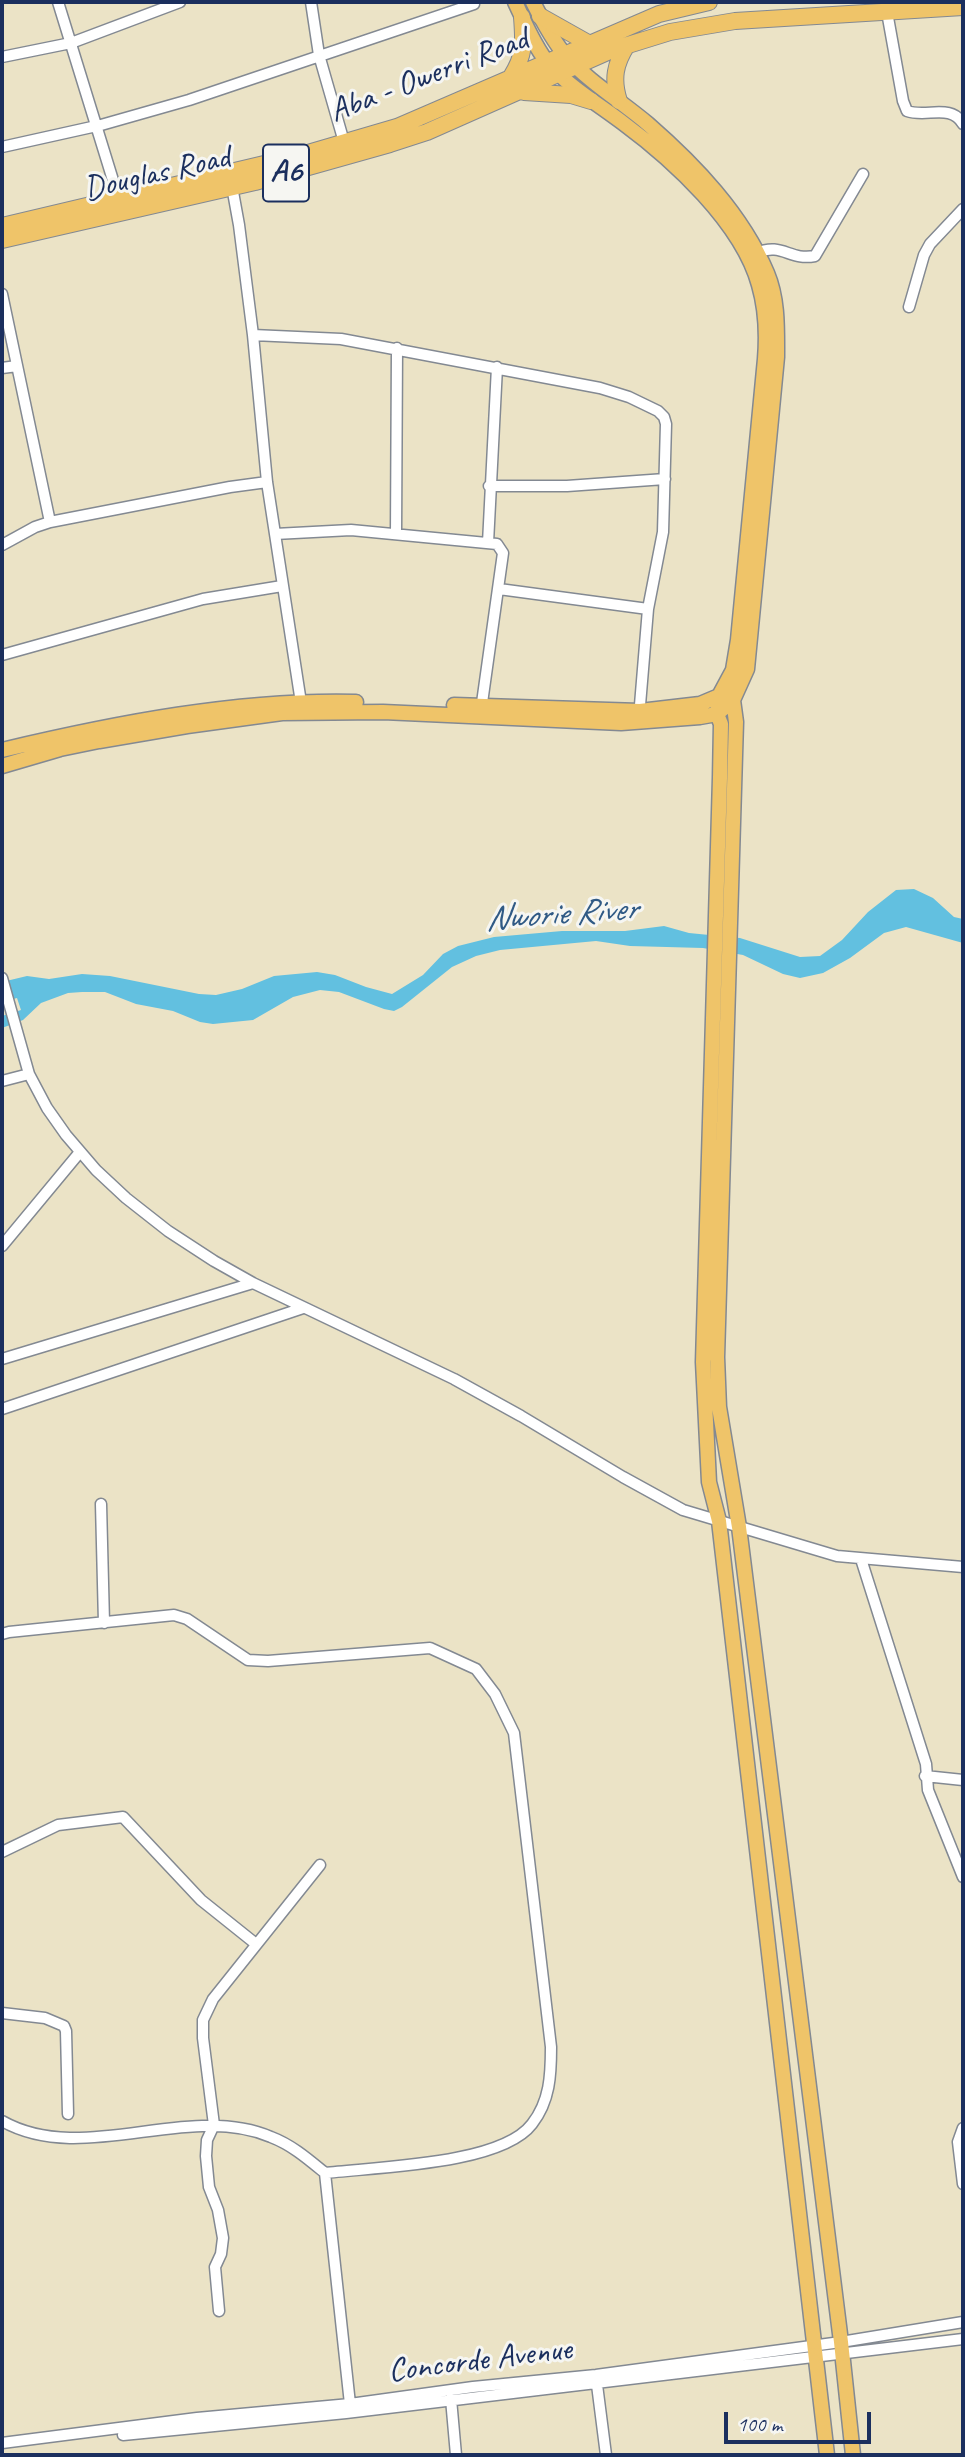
<!DOCTYPE html>
<style>
body{margin:0}
#map{position:relative;width:965px;height:2457px;overflow:hidden;background:#ebe3c6;font-family:Caveat,sans-serif}
canvas{display:block}
.frame{position:absolute;inset:0;border:4px solid #1b2f5e;pointer-events:none}
.scale{position:absolute;left:724px;top:2412px;width:147px;height:32px;box-sizing:border-box;border:4px solid #1b2f5e;border-top:0;padding-left:9px;font-size:21px;line-height:24px;white-space:nowrap;color:#1b2f5e;-webkit-text-stroke:5px #f6f6f2;paint-order:stroke}
</style>
<div id="map">
<canvas width="965" height="2457"></canvas>
<div class="frame"></div>
<div class="scale">100 m</div>
</div>
<script>
const g = document.querySelector('canvas').getContext('2d');
g.lineJoin = 'round';
function fillPath(path, color) {
  g.fillStyle = color;
  g.fill(path, 'evenodd');
}
function stroke(path, color, width, dash) {
  g.strokeStyle = color;
  g.lineWidth = width;
  g.lineCap = dash ? 'butt' : 'round';
  g.setLineDash(dash || []);
  g.stroke(path);
}
function write(font, color, halo, rows, align = 'center') {
  g.font = font + ' Caveat,sans-serif';
  g.lineWidth = 6;
  g.setLineDash([]);
  g.textBaseline = 'middle';
  g.strokeStyle = halo;
  g.fillStyle = color;
  for (const [text, x, y, turn = 0] of rows) {
    g.save();
    g.translate(x, y);
    g.rotate((+turn || 0) * Math.PI / 180);
    g.textAlign = isNaN(turn) ? turn : align;
    if (halo) g.strokeText(text, 0, 0);
    g.fillText(text, 0, 0);
    g.restore();
  }
}
fillPath(new Path2D(`
 M914,889L933,898L954,917L963,919V943L906,927L884,933L850,958L823,973L800,978L783,974L743,955L703,948L630,946L596,941L500,950L476,956L452,967L402,1007L394,1011L384,1009L339,992L320,990L293,997L253,1020L213,1024L200,1022L173,1011L136,1004L105,992H82L68,993L41,1003L23,1020L2,1028V1016L21,1010L17,998L2,1002V982L27,976L49,979L82,974L110,976L199,994L216,995L242,989L274,976L317,972L335,975L366,987L392,994L423,975L443,954L458,946L494,937L562,931H625L664,926L689,933L740,938L800,957L820,956L842,940L868,912L896,890Z`), '#62c0e0');
const minor = new Path2D(`
 M58,2L120,203
 M311,2L319,55L346,149
 M887,12L903,101L907,111C926,118 951,103 963,124
 M2,57L71,43L180,2
 M2,147L101,125L189,100L474,4
 M231,181L239,225L253,335L267,482L302,709
 M756,253C783,242 789,261 815,256L863,174
 M2,294L50,522
 M909,307L924,255L930,244L963,209
 M253,335L341,339L600,388L629,397L658,411L664,417L666,424L663,532L648,609L639,717
 M2,368L17,366
 M489,486H567L665,479
 M275,534L351,530L497,544L503,553L481,710
 M396,534L397,348
 M488,543L497,367
 M2,545L35,527L50,522L230,487L267,482
 M499,589L648,609
 M2,655L203,599L282,586
 M2,978L29,1074L47,1108L66,1135L96,1170L126,1198L168,1231L214,1261L253,1283L454,1379L521,1416L623,1477L683,1510L837,1556L963,1567
 M2,1081L29,1074
 M2,1246L80,1152
 M2,1359L253,1283
 M2,1409L303,1308
 M101,1504L104,1623
 M861,1559L926,1764L928,1790L963,1877
 M2,1634L9,1632L174,1615L187,1619L248,1660L268,1661L430,1648L476,1669L495,1694L514,1733L551,2047C551,2075 550,2101 532,2124C501,2165 375,2167 325,2173
 M925,1776L963,1780
 M2,1852L58,1825L123,1817L201,1900L256,1944
 M2,2013L45,2018L64,2026L66,2031L68,2114
 M2,2121C83,2167 188,2101 271,2137C292,2145 308,2159 325,2173L350,2404
 M963,2128L958,2142L963,2184
 M219,2311L215,2267L221,2254L223,2238L218,2210L209,2187L206,2156L207,2140L214,2125L203,2038V2020L213,1999L320,1865
 M596,2377L606,2455
 M451,2399L456,2455
 M123,2435L346,2413L963,2339
 M2,2443L197,2418L350,2404L473,2387L596,2375L841,2342L963,2322`);
const major = new Path2D(`
 M515,2C524,21 534,46 548,63C569,87 598,104 623,123C673,160 742,223 759,285C766,309 767,334 765,359L738,640L733,670L719,696L717,714L721,724L720,778L703,1362L709,1482L719,1521L827,2455
 M733,700L736,722L717,1357L719,1407L739,1527L841,2342L853,2455
 M454,705L640,711L700,704L719,696L725,698
 M2,750C116,723 239,699 356,702
 M2,766L60,749L99,741L187,726L282,713L383,712L621,723L700,717L717,714L733,700L747,669L777,357C777,328 778,299 767,273C742,214 695,165 648,124C621,101 590,83 566,56C553,41 542,20 533,2`);
const highway = new Path2D(`
 M540,16L588,43
 M511,77C525,55 524,43 522,17
 M524,92L571,95L591,101
 M619,101C612,79 615,64 627,45
 M2,226L298,156L397,127L659,14L709,2
 M2,240L255,182L390,144L427,132L612,50L670,32L735,21L963,7`);
stroke(minor, '#838992', 13);
stroke(major, '#838992', 17);
stroke(highway, '#838992', 18);
stroke(minor, '#fff', 10);
stroke(major, '#efc469', 14);
stroke(highway, '#efc469', 16);
for (const [x, y, w] of [
 [286,173,46]
]) {
  const box = new Path2D();
  box.roundRect(x - w / 2, y - 28.5, w, 57, 5);
  g.fillStyle = '#f6f6f2';
  g.fill(box);
  stroke(box, '#1b2f5e', 2);
}
write('bold 32px', '#1b2f5e', null, [
 ["A6",286,173]
]);
write('33px', '#1b2f5e', '#f6f6f2', [
 ["Aba - Owerri Road",429,76,-21],
 ["Douglas Road",157,174,-13],
 ["Concorde Avenue",480,2361,-7]
]);
write('italic 35px', '#305a85', '#f6f6f2', [
 ["Nworie River",561,915,-4]
]);
</script>
